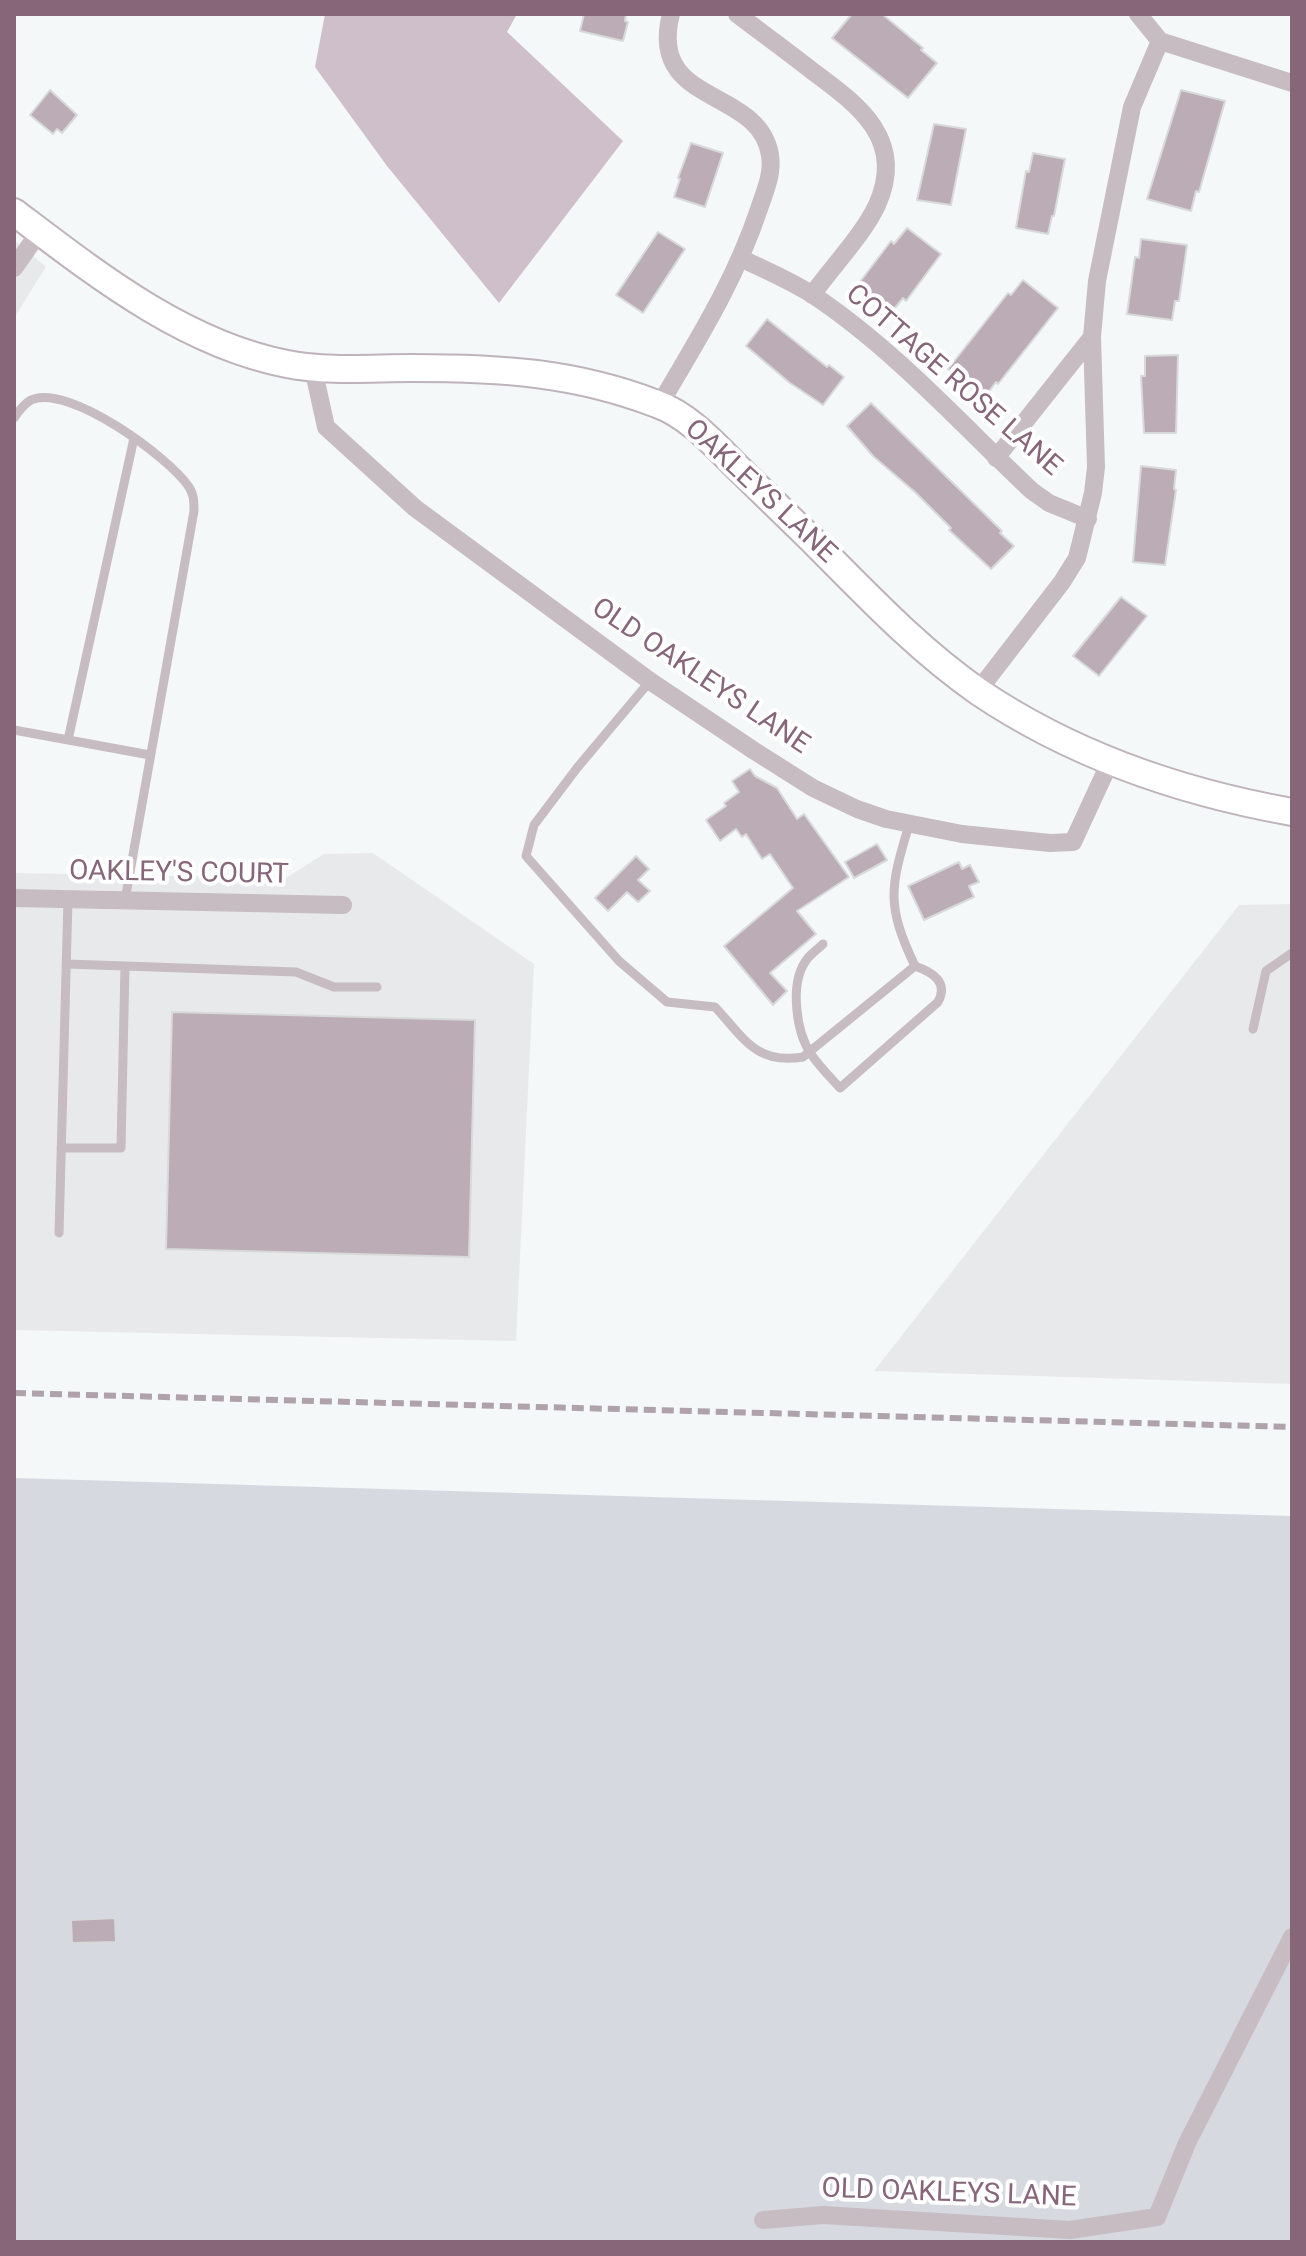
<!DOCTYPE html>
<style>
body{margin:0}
#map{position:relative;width:1306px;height:2256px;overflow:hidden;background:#f5f8f8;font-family:Roboto,sans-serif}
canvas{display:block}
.frame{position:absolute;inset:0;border:16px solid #876679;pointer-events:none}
</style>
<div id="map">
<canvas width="1306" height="2256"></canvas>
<div class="frame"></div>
</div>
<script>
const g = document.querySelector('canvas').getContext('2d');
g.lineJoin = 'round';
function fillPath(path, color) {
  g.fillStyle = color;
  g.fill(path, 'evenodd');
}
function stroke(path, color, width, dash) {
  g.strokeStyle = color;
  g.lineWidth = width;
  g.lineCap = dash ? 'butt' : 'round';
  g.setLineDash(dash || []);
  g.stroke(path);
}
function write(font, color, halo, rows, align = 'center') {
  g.font = font + ' Roboto,sans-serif';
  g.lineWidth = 8;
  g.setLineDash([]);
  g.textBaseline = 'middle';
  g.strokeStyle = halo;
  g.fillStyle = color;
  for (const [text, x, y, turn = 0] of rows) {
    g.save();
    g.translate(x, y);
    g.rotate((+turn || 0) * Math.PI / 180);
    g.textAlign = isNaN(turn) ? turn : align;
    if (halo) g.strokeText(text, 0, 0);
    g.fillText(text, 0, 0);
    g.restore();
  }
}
fillPath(new Path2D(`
 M14,240L46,267L14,318Z
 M373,853L534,964L516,1341L14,1330V873L286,878L324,854Z
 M1292,904V1384L874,1371L1239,905Z`), '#e8e9ea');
fillPath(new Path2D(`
 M14,1478L1292,1516V2242H14Z`), '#d6dae0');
fillPath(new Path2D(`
 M325,14H517L507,32L623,141L499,303L387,166L315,67Z`), '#cfbfcb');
const building = new Path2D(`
 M584,14H626L625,21L628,22L623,41L580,31Z
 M852,14H882L923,48L921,50L937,63L908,98L832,38Z
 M50,90L77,115L62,133L57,129L53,134L30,115Z
 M1181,90L1225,101L1199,192L1196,191L1191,211L1147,199Z
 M934,124L966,129L951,205L917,200Z
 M691,143L723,153L705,207L674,197L680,179L678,178Z
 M1033,153L1065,159L1054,216H1052L1048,234L1016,228L1026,171L1029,172Z
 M907,228L941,254L906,301L903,298L890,314L856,287L891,241L894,244Z
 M658,232L685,249L643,313L616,295Z
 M1141,239L1187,245L1179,301H1175L1172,320L1127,314L1135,257L1139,258Z
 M1023,280L1058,308L998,384L996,382L984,398L948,369L1008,293L1011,295Z
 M767,319L827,367L829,365L844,377L823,405L790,383L746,346Z
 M1178,355L1176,433H1144L1141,376H1145V356Z
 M871,403L1002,531L1000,533L1014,546L991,569L949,530L951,528L916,493L873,456L847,426Z
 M1141,466L1176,470L1174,489L1176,490L1165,565L1133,562Z
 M1121,597L1147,616L1099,676L1073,656Z
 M750,769L755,776L777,788L797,819L804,814L849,877L797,911L816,934L770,973L787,991L773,1005L724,946L793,888L770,854L762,859L746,834L742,837L736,829L720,841L706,820L726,806L724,803L739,792L732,781Z
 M877,844L887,860L854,878L845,862Z
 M636,856L649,869L638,880L650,891L638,902L627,892L608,911L595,898Z
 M959,862L962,869L970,865L979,882L969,886L974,897L924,920L908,886Z
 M172,1012L475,1020L469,1257L166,1249Z
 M115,1918L116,1942L72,1943L71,1920Z`);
fillPath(building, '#bbacb5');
stroke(building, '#d8dada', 2);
const secondary = new Path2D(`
 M14,212C96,274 184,344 287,364C328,372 371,368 412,368C500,368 574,372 657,404C688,415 714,444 737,467C762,491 786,515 811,539C864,592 917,649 979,692C1074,756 1180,792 1292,812`);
stroke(secondary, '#beb3ba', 30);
stroke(new Path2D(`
 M14,418C18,412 24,404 31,400C68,383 169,457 189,487C194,495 194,501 194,511L125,900
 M650,681L577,768L534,825L526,856L619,961L667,1002L715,1007C744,1038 756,1065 803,1057L915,966
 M14,730L150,755
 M68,740L134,438
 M823,944C817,950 809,955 805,962C790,985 796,1032 811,1054C819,1066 830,1077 840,1088L938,1002C949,982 932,972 915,966C886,905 890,888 909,825
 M66,964L125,966
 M1253,1029L1266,971L1292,953
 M61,1148H121L125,966L296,972L334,987H377
 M59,1233L68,899`), '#c6bcc2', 9);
stroke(new Path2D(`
 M737,14C762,33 787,51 811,70C857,104 907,139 877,205C863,235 832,267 812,295
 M1138,14L1160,41L1292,83
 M742,259C766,270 791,281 813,295C894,349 961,424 1032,491L1049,503L1088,519
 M14,268L40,231
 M313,368L326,427L415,508L650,681L753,750L813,788L857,809L886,819L962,834L1050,843L1073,842L1110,762
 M660,404C698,339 735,281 759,209C765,191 773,174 770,155C759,86 647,107 671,14
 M996,458L1092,337
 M978,691L1062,582L1077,558L1093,493L1096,467L1092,337L1097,281L1132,107L1160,41
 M14,898L343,905
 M763,2220L823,2215L1070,2230L1157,2217L1187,2143L1292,1937`), '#c6bcc2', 18);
stroke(secondary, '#fff', 26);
stroke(new Path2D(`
 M14,1393L1292,1427`), '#afa2aa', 6, [12, 6]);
write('28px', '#876679', '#fff', [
 ["COTTAGE ROSE LANE",953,381,41],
 ["OAKLEYS LANE",760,492,43],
 ["OLD OAKLEYS LANE",700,677,34],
 ["OAKLEY'S COURT",179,874,1],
 ["OLD OAKLEYS LANE",949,2194,2]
]);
</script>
